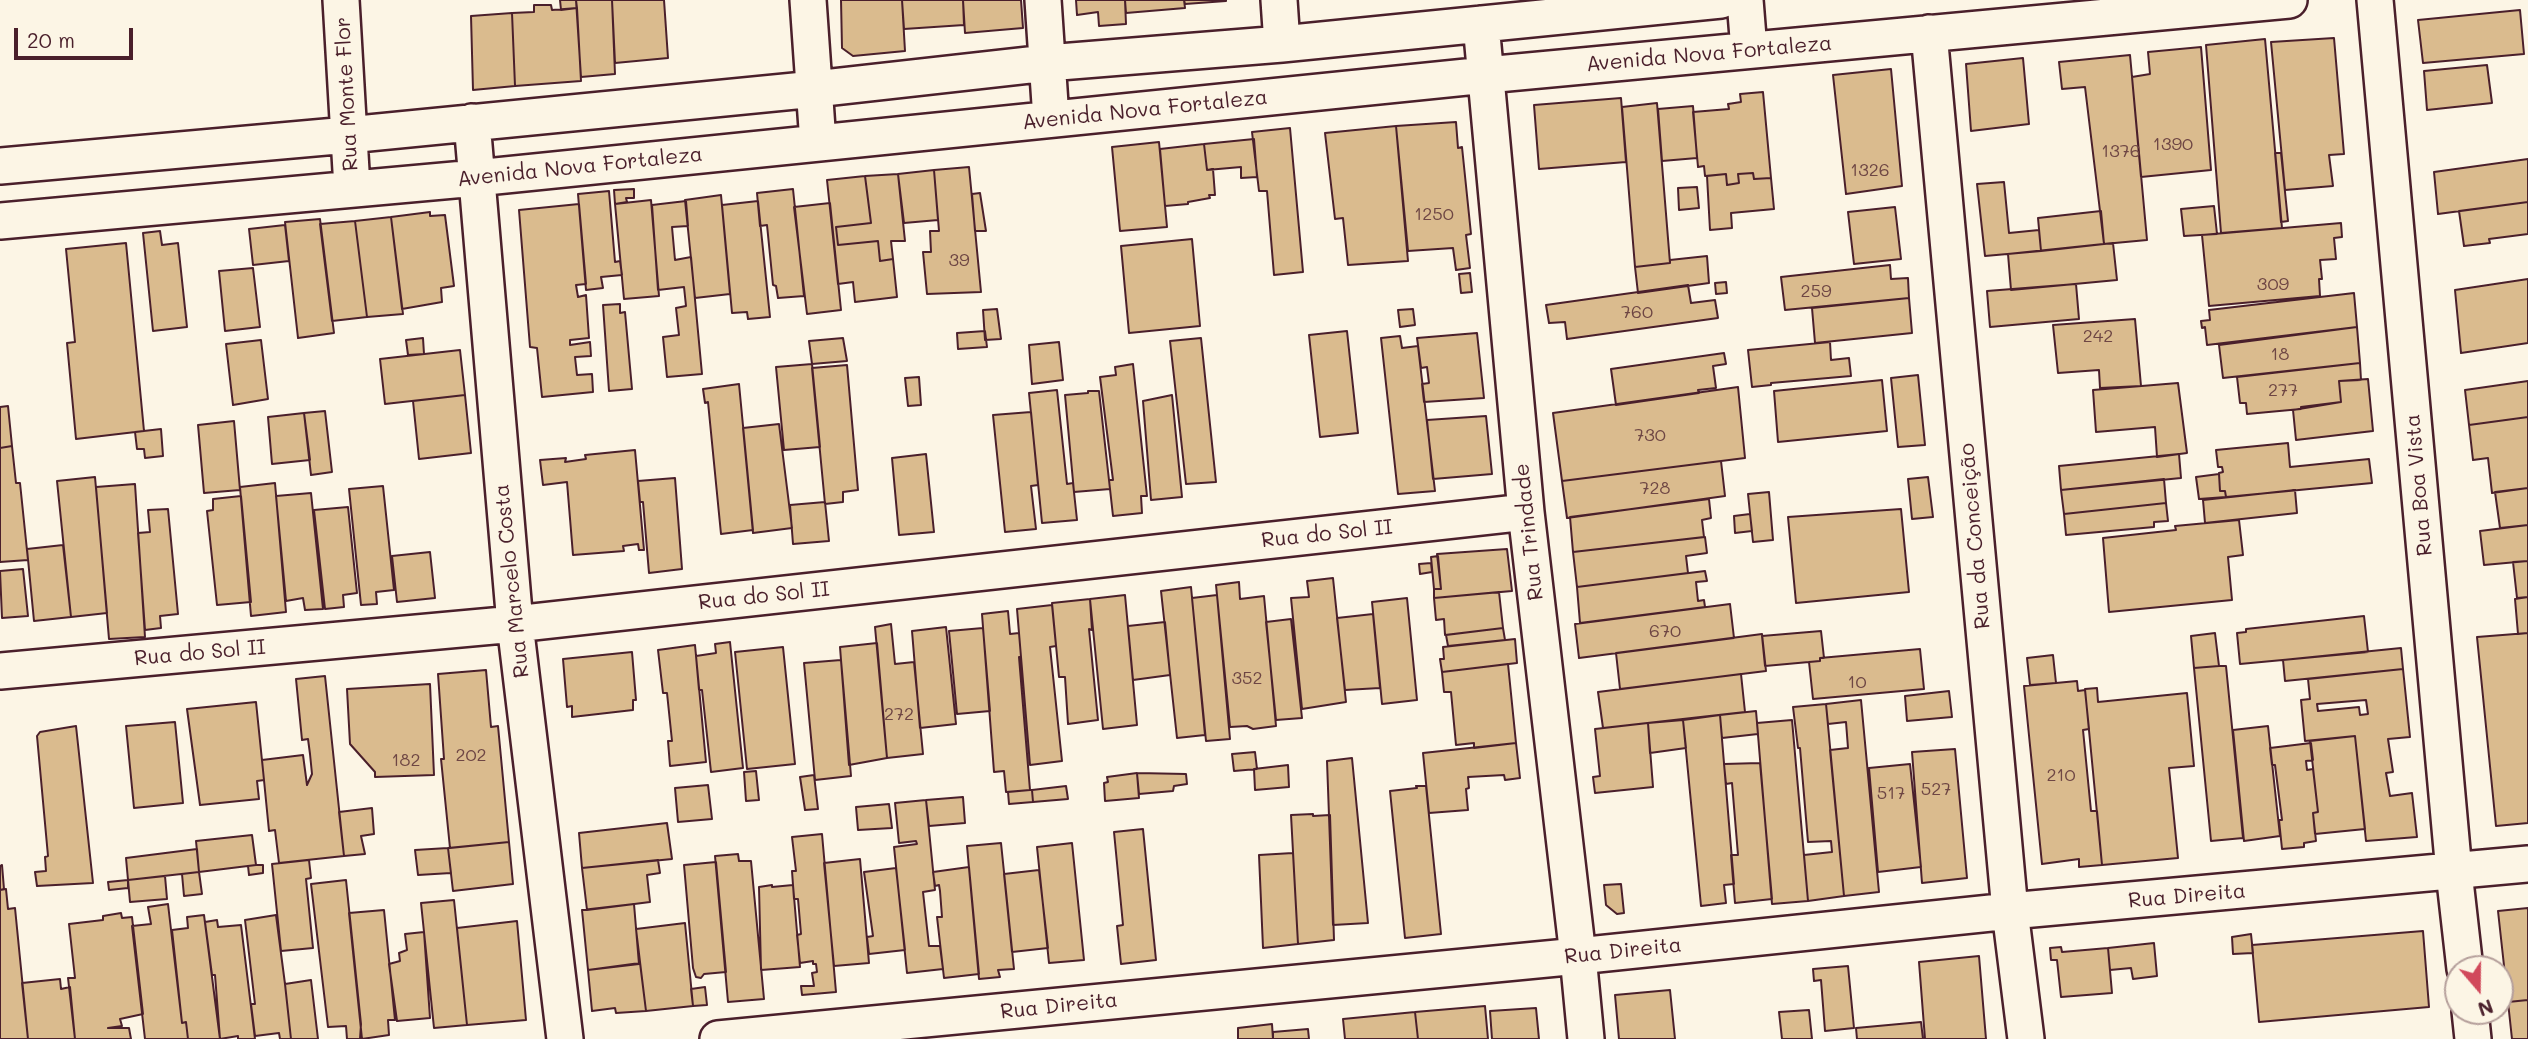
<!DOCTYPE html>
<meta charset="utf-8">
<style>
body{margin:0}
#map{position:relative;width:2528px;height:1039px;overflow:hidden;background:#fcf5e5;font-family:Mali,sans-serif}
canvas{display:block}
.north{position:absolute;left:2444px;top:955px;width:70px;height:70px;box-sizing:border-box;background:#fcf5e5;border:2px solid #b59f9b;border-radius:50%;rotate:160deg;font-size:19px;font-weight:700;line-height:28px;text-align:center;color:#4a1f2b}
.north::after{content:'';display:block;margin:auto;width:24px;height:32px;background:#d1495b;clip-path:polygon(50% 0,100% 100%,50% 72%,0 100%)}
.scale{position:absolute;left:14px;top:28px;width:119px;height:32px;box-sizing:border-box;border:4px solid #4a1f2b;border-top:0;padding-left:9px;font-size:21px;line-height:24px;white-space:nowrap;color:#4a1f2b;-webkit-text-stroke:5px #fcf5e5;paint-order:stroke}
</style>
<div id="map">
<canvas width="2528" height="1039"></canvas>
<div class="north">N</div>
<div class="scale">20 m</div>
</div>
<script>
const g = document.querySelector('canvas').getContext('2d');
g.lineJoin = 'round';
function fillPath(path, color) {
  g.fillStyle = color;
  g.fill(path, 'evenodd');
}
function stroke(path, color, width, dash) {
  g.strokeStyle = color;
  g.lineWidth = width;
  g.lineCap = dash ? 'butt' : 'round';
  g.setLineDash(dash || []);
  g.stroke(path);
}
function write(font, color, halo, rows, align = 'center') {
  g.font = font + ' Mali,sans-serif';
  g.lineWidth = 7;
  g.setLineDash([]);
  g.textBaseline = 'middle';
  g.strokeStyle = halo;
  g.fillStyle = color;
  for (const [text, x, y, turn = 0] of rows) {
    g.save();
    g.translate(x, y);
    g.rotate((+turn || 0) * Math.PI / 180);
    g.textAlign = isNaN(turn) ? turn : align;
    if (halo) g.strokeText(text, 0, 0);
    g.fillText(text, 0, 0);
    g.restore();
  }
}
const building = new Path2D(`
 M560,0H576L577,8L561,10Z
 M576,0H612L615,74L581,77Z
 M612,0H664L668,58L615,63Z
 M841,0H902L905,51L853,56L842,48Z
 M902,0H963L964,25L904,29Z
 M963,0H1021L1023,28L965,33Z
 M1076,0H1125L1126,24L1099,26L1098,12L1077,15Z
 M1125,0H1184L1185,8L1126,13Z
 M1184,0H1226V1L1185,4Z
 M534,5H551L552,10L577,8L581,81L515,86L512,13L534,12Z
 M2520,10L2524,54L2423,63L2418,20Z
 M512,13L515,86L473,90L471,16Z
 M2334,38L2344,154L2329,155L2333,186L2285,190L2271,42Z
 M2265,39L2282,228L2221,233L2206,45Z
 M2201,47L2211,170L2141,177L2132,77L2150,74L2148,52Z
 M2130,55L2147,240L2104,244L2085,87L2062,89L2059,62Z
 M2023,58L2029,124L1971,131L1966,64Z
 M2487,65L2492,103L2427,110L2424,71Z
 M1891,69L1902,186L1846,194L1833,75Z
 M1763,92L1771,178L1754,179L1753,173L1738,174L1739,183L1727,185L1726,174L1705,176L1704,166L1698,167L1693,112L1729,109L1728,104L1741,102L1740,94Z
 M1621,98L1626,162L1539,169L1534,105Z
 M1657,103L1670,263L1635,267L1622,107Z
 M1693,106L1697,158L1662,161L1658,109Z
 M1456,122L1458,148L1462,147L1471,234L1466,235L1470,268L1456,270L1453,248L1408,251L1396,126Z
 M1396,126L1408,261L1348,265L1343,218L1335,219L1325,133Z
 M1290,128L1303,272L1274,275L1267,191H1259L1252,132Z
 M1254,139L1257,177L1241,178V167L1207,170L1204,144Z
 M1159,142L1167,227L1120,231L1112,147Z
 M1204,144L1207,170L1213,169L1215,195H1209L1210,198L1188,202V204L1165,206L1160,149Z
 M2275,153H2281L2288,221L2281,222Z
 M2528,159V202L2438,214L2434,172Z
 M969,167L981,292L927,294L923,252H931L930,231H939L934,170Z
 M934,170L938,220L904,223L898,174Z
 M1753,173L1754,179L1771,178L1774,209L1731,213L1732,228L1710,230L1707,176L1726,174L1727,185L1739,183L1738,174Z
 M898,174L905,241H891L893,259L880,261L878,241L838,245L836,227L871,223L865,176Z
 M865,176L871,223L836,227L838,245L878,241L880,261L893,259L897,297L855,302L853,282L838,284L827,180Z
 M2004,182L2009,233L2039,230L2041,251L1985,256L1977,184Z
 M1697,187L1699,208L1679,210L1678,188Z
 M634,189V198H626L627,202L615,204L614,190Z
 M793,189L804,296L778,298L776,286L773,285L767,225L760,226L757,193Z
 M609,191L615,262L620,261L622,275L601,277L603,288L586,290L578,194Z
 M980,193L986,231H975L972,194Z
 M721,195L730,294L695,298L685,200Z
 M651,200L659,296L624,299L615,204Z
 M686,201L688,226L672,227L675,260L691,257L702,374L667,377L663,337L679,335L676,308L686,306L684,287L658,290L652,205Z
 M758,201L770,317L748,319L747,312L732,313L722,205Z
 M2528,202V234L2489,239L2490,243L2464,246L2459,211Z
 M830,203L841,310L807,314L794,207Z
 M579,204L586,284L576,285L578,297L586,295L589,338L570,340V345L590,342L591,356L575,357L577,375L592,374L593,392L542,397L537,348L530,347L519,210Z
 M2214,206L2217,234L2184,236L2181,209Z
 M1895,207L1901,259L1854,264L1848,212Z
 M2101,211L2104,244L2041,251L2038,218Z
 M430,212V216L445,215L454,286L441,288L442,302L402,309L391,217Z
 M391,217L403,314L367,317L355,221Z
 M320,219L334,333L298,338L285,222Z
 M355,221L367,317L332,321L320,224Z
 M2341,223L2342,237L2334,238L2336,259L2320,260L2322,279H2319L2320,296L2209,306L2202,235Z
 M285,225L289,261L253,265L249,229Z
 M160,231L162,245L178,243L187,327L153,331L143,233Z
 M1192,239L1200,326L1129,333L1121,246Z
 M126,243L144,431L76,439L67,343L75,342L66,249Z
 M2113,243L2117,280L2011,290L2008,254Z
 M1707,256L1709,283L1638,293L1635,267L1670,263V260Z
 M1890,265L1891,279L1908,278L1909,298L1785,310L1781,277Z
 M253,268L260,327L225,331L219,271Z
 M1470,273L1472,292L1461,293L1459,274Z
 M2528,279V343L2461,353L2455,290Z
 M1726,282L1727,293L1716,294L1715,283Z
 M2076,284L2079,319L1990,327L1987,291Z
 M1688,285L1691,303L1715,300L1718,318L1567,339L1565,322L1549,323L1546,305Z
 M2354,293L2357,327L2207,345L2205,327L2202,328L2201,321L2210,320L2209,310Z
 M1909,298L1912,333L1815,343L1812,308Z
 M620,304V313L625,312L632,389L609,391L603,305Z
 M997,309L1001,339L985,340L983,310Z
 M1413,309L1415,325L1400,327L1398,310Z
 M2135,319L2141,386L2100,388L2099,370L2058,373L2053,325Z
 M2357,327L2360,363L2223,378L2219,345Z
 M985,331L987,347L958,349L957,333Z
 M1347,331L1358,433L1320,437L1309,335Z
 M1477,333L1484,398L1424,402L1422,384L1429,383L1427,367L1421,368L1417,338Z
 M1400,336L1402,348L1418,346L1435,491L1398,494L1381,338Z
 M423,338L424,354L408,355L406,340Z
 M843,338L847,361L812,364L809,341Z
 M1201,338L1216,482L1186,484L1170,341Z
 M261,340L268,399L233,405L226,344Z
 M1059,342L1063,380L1032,384L1029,345Z
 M1830,342L1831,360L1849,358L1851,376L1771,383V385L1752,387L1748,350Z
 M460,350L465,395L385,404L380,359Z
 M1724,353L1726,364L1713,366L1716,388L1698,390L1699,393L1616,405L1611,369Z
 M2360,363L2361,380L2339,381L2341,402L2301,407V409L2247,414L2246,403H2240L2237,377Z
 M812,364L820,447L784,450L776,367Z
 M1133,364L1147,496H1141L1142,513L1113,516L1109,480H1113L1100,377L1116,375L1115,367Z
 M847,365L858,490L843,492V502L825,504L812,368Z
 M1918,375L1925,445L1898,447L1891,378Z
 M919,377L921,405L908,406L905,378Z
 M2368,379L2373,431L2296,440L2293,410L2341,402L2339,381Z
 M1882,380L1887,431L1778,442L1774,391Z
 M2528,381V417L2469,425L2465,390Z
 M2178,383L2187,453L2157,457L2155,427L2096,432L2093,390Z
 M739,384L753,530L721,534L708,402L705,403L703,389Z
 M1738,387L1745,458L1562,481L1553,413Z
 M1057,390L1067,484L1073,483L1077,520L1042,523L1029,393Z
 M1088,391H1099L1110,489L1074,492L1065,395L1088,393Z
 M465,395L471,453L419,459L413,401Z
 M1172,395L1182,497L1151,500L1143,401Z
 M8,406L12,446L0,448V407Z
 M325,411L332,472L311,475L304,413Z
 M1031,412L1038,485L1031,486L1036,529L1005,532L993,415Z
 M304,413L310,460L272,464L268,417Z
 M1486,416L1492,474L1433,479L1427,420Z
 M2528,417V488L2492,493L2488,458L2473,460L2469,425Z
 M234,421L240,490L204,493L198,425Z
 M779,424L792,528L753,533L743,428Z
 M161,429L163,456L145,458L144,449H137L135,432Z
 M2288,443L2290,467L2369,459L2372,483L2226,497L2225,491H2220L2219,473L2223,472L2222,467H2218L2216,450Z
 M12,446L16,483H20L28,560L0,562V448Z
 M635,450L644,550H639L638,544L623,546L624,551L573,555L567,482L543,485L540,460L566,458L565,462L586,459L585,455Z
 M926,454L934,532L899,535L892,458Z
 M2179,454L2181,478L2061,490L2059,466Z
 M1721,461L1725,496L1567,518L1562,481Z
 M2219,474L2220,491H2225L2226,497L2199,499L2196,477Z
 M95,477L107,613L71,617L57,481Z
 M1928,477L1933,517L1912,519L1908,479Z
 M675,478L682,569L649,573L643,502H640L638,481Z
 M2164,479L2166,503L2064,514L2061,490Z
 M275,483L286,612L251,616L240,487Z
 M135,484L145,637L109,639L96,487Z
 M383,486L394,590L376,592L377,604L361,605L349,489Z
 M2528,488V525L2500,528L2495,492Z
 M2295,490L2297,513L2205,523L2203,500Z
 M1769,492L1773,540L1753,542L1748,494Z
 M311,493L323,609L305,610L303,598L286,601L276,496Z
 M241,496L251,602L217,605L207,511L213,510V499Z
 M1709,499L1711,518L1702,520L1704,537L1573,552L1570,517Z
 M825,502L829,541L793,544L790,505Z
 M2166,503L2168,521L2154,522V527L2066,535L2064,514Z
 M348,507L357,593L343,595L344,607L325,609L314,510Z
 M168,509L178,614L160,616L161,628L145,630L138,533L150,532L148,510Z
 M1901,509L1909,592L1796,603L1788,517Z
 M1750,514L1752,531L1735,533L1734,516Z
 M2239,520L2243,555L2228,557L2232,600L2109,612L2103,538L2176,530L2175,526Z
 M2528,525V561L2484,565L2480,531Z
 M1705,537L1707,553L1686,556L1688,573L1577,587L1573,552Z
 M63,545L71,617L34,621L27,549Z
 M1507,549L1512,591L1434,598V589H1441L1437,554Z
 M430,552L435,598L397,602L392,556Z
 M1438,556L1441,589H1434L1431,557Z
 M2528,561V597L2517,598L2513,562Z
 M1431,563L1432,572L1420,574L1419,564Z
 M23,569L28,616L2,618L0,571Z
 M1705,571L1707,581L1696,582L1698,601L1704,600L1705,607L1580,623L1577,587Z
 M1333,578L1346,702L1302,709L1291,598L1309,597L1307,581Z
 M1239,582L1240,599L1264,596L1276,726L1253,729L1247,726L1230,727L1216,585Z
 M1191,587L1205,735L1177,738L1161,591Z
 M1499,592L1503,628L1445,635L1444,619L1436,620L1434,598Z
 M1125,595L1137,725L1103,729L1090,599Z
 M1217,595L1230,739L1206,741L1192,598Z
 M2528,597V633L2518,634L2515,599Z
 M1407,598L1417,700L1382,704L1372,602Z
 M1090,599L1092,630L1089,629L1098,720L1068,724L1065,677H1059L1052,603Z
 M1730,604L1734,638L1579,658L1575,624Z
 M1052,605L1056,646L1050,647L1062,761L1030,765L1017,609Z
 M1008,611L1010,634L1019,633L1021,657H1019L1030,790L1006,792L1004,771L994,772L982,614Z
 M1373,614L1380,688L1345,690L1337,618Z
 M2364,616L2368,652L2240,664L2237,633L2246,632V629Z
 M1291,619L1302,718L1276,720L1266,622Z
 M1165,622L1170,675L1133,680L1128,626Z
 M891,624L895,664L914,662L923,754L887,758L875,627Z
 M946,627L956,724L920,728L912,631Z
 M983,628L990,711L957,714L949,631Z
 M1503,628L1505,640L1448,646L1446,635Z
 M1821,631L1824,658H1820V661L1765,666L1762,636Z
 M2215,633L2219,666L2194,668L2191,636Z
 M2528,633V823L2496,826L2477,637Z
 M1762,634L1766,671L1620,689L1616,653Z
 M1515,639L1517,663L1442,672L1440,659H1444L1443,647Z
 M730,642L743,768L711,772L702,690H699L696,656L716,653L715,644Z
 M877,643L887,758L849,765L840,647Z
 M695,645L706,762L670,766L668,741H672L667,693H663L658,650Z
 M783,647L795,764L747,769L735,652Z
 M2401,648L2403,669L2285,681L2283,660Z
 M1920,649L1924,689L1813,699L1809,662L1820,661V658Z
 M632,652L636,700H633V710L572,717V706L567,707L563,659Z
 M2053,655L2056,683L2030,685L2027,658Z
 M841,660L851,776L815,780L804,663Z
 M1508,664L1516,743L1474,748V743L1456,745L1451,692H1444L1442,672Z
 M2219,666H2226L2243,838L2211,841L2194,668Z
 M2403,669L2410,737L2388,739L2393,772L2386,773L2390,796L2412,793L2417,837L2366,841L2355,736L2305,741L2301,700L2310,699L2308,679ZM2366,700L2368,714L2360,715L2359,707L2318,711L2317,704Z
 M486,670L491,727L498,726L509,842L450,848L441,759H444L438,674Z
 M1741,674L1745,712L1603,728L1598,692Z
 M325,676L344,856L279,863L275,830L269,831L262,760L303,755L307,785L312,774L310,754L308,739L302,740L296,679Z
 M2077,681L2078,691L2085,690L2089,729L2083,730L2091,811H2097L2102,865L2079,867V859L2042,864L2024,686Z
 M430,684L434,775L375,777V772L350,744L347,689Z
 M2097,688L2098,702L2187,693L2194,766L2169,768L2178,858L2102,865L2085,689Z
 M1949,691L1952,717L1907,721L1905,696Z
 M1861,700L1879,892L1844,896L1830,750L1848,748L1846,722L1828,724L1826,704Z
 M256,702L264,780L257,781L259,799L200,805L187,709Z
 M1826,704L1844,896L1808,901L1804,855L1832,852L1831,841L1808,842L1800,748H1798L1793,707Z
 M1756,711L1758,734L1722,738L1720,715Z
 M1720,715L1734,884L1724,885L1726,903L1701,906L1683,720Z
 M1683,720L1686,748L1650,753L1648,723Z
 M1792,720L1808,901L1772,904L1757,723Z
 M175,722L183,803L134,808L126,726Z
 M1648,723L1653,787L1595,793L1593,777L1600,776L1595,729Z
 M76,726L93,883L37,886L35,872L46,871L45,857L48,856L37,736L40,732Z
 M2268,726L2280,836L2244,841L2233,730Z
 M2355,736L2365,829L2315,834L2313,813L2318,812L2310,741Z
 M1516,743L1520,778L1505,780L1504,775L1468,777L1469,788L1466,789L1468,810L1429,813L1423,753Z
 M2311,743L2313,760L2306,761L2307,770L2313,769L2318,812L2313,813L2316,841L2304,843V847L2282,849L2279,820H2282L2275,765H2272L2270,748Z
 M1955,749L1967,878L1922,883L1912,752Z
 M1255,752L1257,769L1234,771L1232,754Z
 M1352,758L1368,923L1333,925L1327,761Z
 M1760,763L1772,899L1735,903L1731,855H1738L1732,783L1726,784L1724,764Z
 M1910,764L1921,867L1878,872L1869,768Z
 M1288,765L1289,787L1255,790L1254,769Z
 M756,771L759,800L746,801L744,772Z
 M1137,773L1186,774L1187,784L1174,786L1173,791L1139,794Z
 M1137,773L1139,798L1105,801L1104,783L1108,782L1107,777Z
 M814,775L818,809L805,810L800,777Z
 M708,785L712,819L678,822L675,788Z
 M1066,786L1068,799L1033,802L1032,790Z
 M1416,786H1426L1441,934L1405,938L1390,791L1417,788Z
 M1030,790H1032L1033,802L1009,804L1008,792Z
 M963,797L965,823L929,826L926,800Z
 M926,800L935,890L923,892L929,946H940L943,969L907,973L894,847L917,844L916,841L899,843L895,803Z
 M889,804L892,828L858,830L856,807Z
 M372,808L374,834L361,836L365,854L344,856L339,812Z
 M1313,814V816L1330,815L1334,940L1298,944L1291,815Z
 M667,823L672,859L582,868L579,833Z
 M1143,829L1156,960L1121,964L1117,926L1123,925L1114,832Z
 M822,834L836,992L802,995L801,986H814L812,973L817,972L816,964H813V961L800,963L797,935L801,934L798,899H794L792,871H796L792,837Z
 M252,835L256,865L199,872L196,841Z
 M509,842L513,884L453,891L448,848Z
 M1001,843L1014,969L998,970L1000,977L979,979L967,846Z
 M1072,843L1084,960L1049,963L1037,847Z
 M448,848L451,873L418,875L415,850Z
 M197,849L199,872L128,880L126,858Z
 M1293,853L1298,944L1263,948L1259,855Z
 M738,854L739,861H751L764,999L728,1002L715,856Z
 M860,859L869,963L834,966L824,863Z
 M309,860L311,878L306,879L313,948L281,951L272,864Z
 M658,860L660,873L647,875L650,902L587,910L582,868Z
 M716,862L726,972L704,974L701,978L696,977L693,968L684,865Z
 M2,865L4,889L0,890V866Z
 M256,865H263V873L249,875L248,866Z
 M969,867L979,974L944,978L937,917H942L940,891L939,885L935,886L933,872Z
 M896,868L905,950L869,954L867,937L873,936L864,872Z
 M1039,870L1048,948L1012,952L1004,874Z
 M199,872L202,894L184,896L182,874Z
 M165,876L167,899L130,902L128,880Z
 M128,880V888L109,890L108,882Z
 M346,880L361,1024L360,1039H347L346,1026L328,1027L311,884Z
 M1621,884L1624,913L1617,914L1606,905L1604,885Z
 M772,885V887L793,885L800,967L761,970L759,887Z
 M6,889L8,909L15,908L28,1039H0V890Z
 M454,900L467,1025L434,1028L421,903Z
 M168,904L182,1023L186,1022L188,1039H145L132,926L151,924L148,907Z
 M634,904L639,964L588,970L582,910Z
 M2528,908V1000L2508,1002L2498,911Z
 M384,910L395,1020H388L389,1035L362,1039L349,913Z
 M121,913L122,918L132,917L143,1014L120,1019L122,1026L108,1028H129L131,1039H75L68,978H75L69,924L103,920V916Z
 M204,915L220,1039H188L186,1022L182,1023L172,930L188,928L187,917Z
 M276,915L285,984L291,1039H280L279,1033L255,1036L251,1004H255L245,920Z
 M217,920L218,927L241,925L255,1039H238V1036L220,1039L215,975H212L205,922Z
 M517,921L526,1020L467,1025L457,928Z
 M685,923L693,1006L646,1011L636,929Z
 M2423,931L2429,1007L2259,1022L2252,945Z
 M424,932L430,1018L397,1021L389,964L400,961L399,953L407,950L405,934Z
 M2251,934L2253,953L2233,954L2232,937Z
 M2154,943L2157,976L2133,979L2131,968L2110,970L2108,948Z
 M2061,947L2062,952L2108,948L2112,993L2061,997L2057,960H2051L2050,948Z
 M1979,956L1986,1039H1925L1919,962Z
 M640,963L646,1011L616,1013L615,1008L592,1011L588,970Z
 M1848,966L1854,1028L1825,1031L1821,980L1814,981L1813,969Z
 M60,979L61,989L70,987L75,1039H28L22,983Z
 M311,980L318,1039H291L285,984Z
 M705,987L707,1005L693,1006L691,989Z
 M1670,990L1675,1039H1619L1615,995Z
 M2528,1000V1039H2512L2508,1002Z
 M1485,1006L1488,1039H1418L1415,1012Z
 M1536,1008L1539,1039H1492L1490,1011Z
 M1809,1010L1812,1039H1782L1779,1012Z
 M1415,1012L1418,1039H1345L1343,1019Z
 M1921,1022L1923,1039H1857L1856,1028Z
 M1272,1024L1273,1039H1238V1028Z
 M1308,1029L1309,1039H1273V1032Z`);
fillPath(building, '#dabb8e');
stroke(building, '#4a1f2b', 2);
const minor = new Path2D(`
 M341,0L352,188
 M808,0L818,143
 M1043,0L1051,119
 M1279,0L1282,44
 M1745,0L1749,50
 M2375,0L2454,872L2465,969
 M1481,24L1526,512L1578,956L1586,1039
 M1929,33L2010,911L2026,1039
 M472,122L515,624L565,1039
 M0,166L348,135L815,89L1047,63L1282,44L1721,0
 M0,221L476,178L1486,75L2289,0
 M0,671L515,624L1526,512
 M2470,1011L2473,1039
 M718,1039L1578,956L2010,911L2528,864`);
stroke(minor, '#4a1f2b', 40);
stroke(minor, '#fcf5e5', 35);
write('18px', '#6e4644', null, [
 ["1390",2173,144],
 ["1376",2121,151],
 ["1326",1870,170],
 ["1250",1434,214],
 ["39",959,260],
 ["309",2273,284],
 ["259",1816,291],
 ["760",1637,312],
 ["242",2098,336],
 ["18",2280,354],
 ["277",2283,390],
 ["730",1650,435],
 ["728",1655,488],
 ["670",1665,631],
 ["352",1247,678],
 ["10",1857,682],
 ["272",899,714],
 ["202",471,755],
 ["182",406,760],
 ["210",2061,775],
 ["527",1936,789],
 ["517",1891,793]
]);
write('21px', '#4a1f2b', '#fcf5e5', [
 ["Avenida Nova Fortaleza",1709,54,-5],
 ["Rua Monte Flor",347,94,-93],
 ["Avenida Nova Fortaleza",1145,110,-6],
 ["Avenida Nova Fortaleza",580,167,-6],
 ["Rua Boa Vista",2419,485,-95],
 ["Rua Trindade",1529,532,-96],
 ["Rua do Sol II",1327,534,-6],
 ["Rua da Conceição",1975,536,-95],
 ["Rua Marcelo Costa",512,581,-96],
 ["Rua do Sol II",764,596,-6],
 ["Rua do Sol II",200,653,-5],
 ["Rua Direita",2187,896,-5],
 ["Rua Direita",1623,951,-6],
 ["Rua Direita",1059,1006,-6]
]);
</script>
